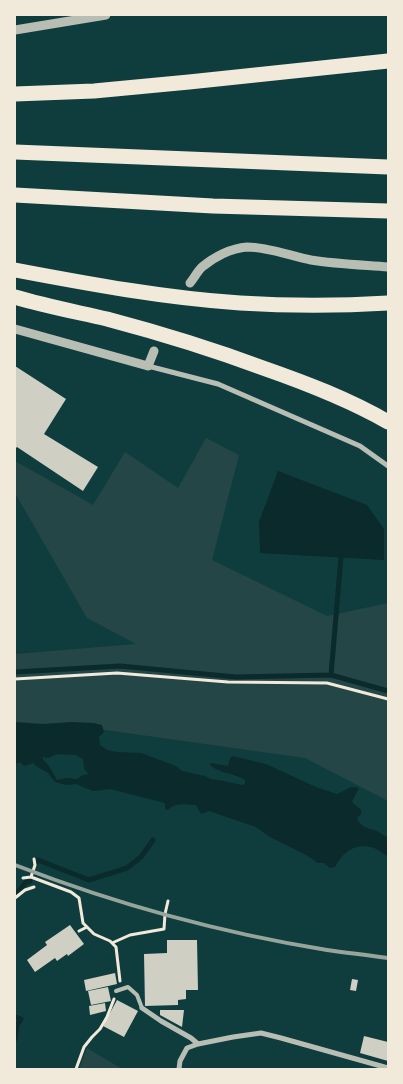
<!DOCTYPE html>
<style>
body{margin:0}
#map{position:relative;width:403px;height:1084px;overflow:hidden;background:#0f3d3e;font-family:Mulish,sans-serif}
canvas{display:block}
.frame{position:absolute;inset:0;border:16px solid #f1e9da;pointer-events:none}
</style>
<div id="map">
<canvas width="403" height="1084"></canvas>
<div class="frame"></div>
</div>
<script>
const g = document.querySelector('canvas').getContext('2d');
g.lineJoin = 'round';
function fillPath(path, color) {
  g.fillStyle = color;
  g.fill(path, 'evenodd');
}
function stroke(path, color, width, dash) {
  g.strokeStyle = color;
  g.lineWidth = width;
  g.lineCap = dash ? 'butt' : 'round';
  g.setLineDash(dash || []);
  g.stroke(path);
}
fillPath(new Path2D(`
 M206,438L239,455L212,560L327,616L388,603V801L305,758L91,728L15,726V654L136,644L87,618L15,493V461L93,505L125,452L178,488Z
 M87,1048L122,1069H79Z`), '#244646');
fillPath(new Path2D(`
 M278,471L367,505L384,529V560L260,553L259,522Z
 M15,722L43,724L72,722L94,723L102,725L104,732L99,737L100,745L107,750L117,752L141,753L176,766L182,771L205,776L211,779L224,781L242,785L245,784V780C234,773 218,773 210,765L211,763L228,766L229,761L232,756L266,764L316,787L337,794L351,787L359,788L352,802L362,811L360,816L357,817C359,827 368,828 377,831C381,833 384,836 388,838V857C384,854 379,850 374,848C356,842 343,851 335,867L330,868L324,863H318L308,856L270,837L256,827L209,811L201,814L196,805C186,805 174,802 168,810L165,809V803L110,789L93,791L76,784L66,785L55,782L48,773L36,766L33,763L24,766L20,762L15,764ZM57,754L76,755L83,759C84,765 83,770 89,774L83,775L77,779L66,778L57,780C52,772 50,765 43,760V757L48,758Z`), '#0a2a2b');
stroke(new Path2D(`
 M341,557L331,675L388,691
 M15,672L120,666L236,677L331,675
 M37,862L38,860L89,880L127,868L141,857L153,840
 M15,894L19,891L26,882L30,881V880
 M15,1017L21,1019L17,1025L15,1039`), '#0a2a2b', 5);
fillPath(new Path2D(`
 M15,366L66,399L44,434L98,467L83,491L17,447L15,449Z
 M70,925L84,944L68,956L67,954L57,961L55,958L35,972L27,960L47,945L45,942Z
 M167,940H197L198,990H186V999L178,1000V1005L145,1006L144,954L167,953Z
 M115,973L117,984L86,991L84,980Z
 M352,979L358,980L356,991L350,990Z
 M108,987L111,1001L91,1005L88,991Z
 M117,1000L138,1011L124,1037L103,1026Z
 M105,1003L106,1011L90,1015L89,1006Z
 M160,1010H184L182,1027L160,1015Z
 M364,1036L388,1042V1061L360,1053Z`), '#cfcfc3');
stroke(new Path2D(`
 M15,679L117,673L228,682L327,683L388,699
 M31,877L71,892L79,898L83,923L87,927
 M23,878L31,877L35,865L34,859
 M15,898L25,890L34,887
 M79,931L87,927L94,934L110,941L116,947L120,981
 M112,943L130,935L164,929L165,914L168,901
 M76,1069L84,1047L92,1037L100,1029L107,1017L114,999`), '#f1e9da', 3);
stroke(new Path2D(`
 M116,991L128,987L137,995L142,1008`), '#b8beb3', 4);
stroke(new Path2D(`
 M148,366L218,384L360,446L388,466
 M142,1008L161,1021L191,1038L198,1044
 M179,1069L180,1061L187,1048L198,1044L233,1037L261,1033L281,1038L388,1068`), '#b8beb3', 5);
stroke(new Path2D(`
 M15,30L106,15
 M190,283C194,278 197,272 202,267C214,257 231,248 247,247C268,247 291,256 311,260C336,264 363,265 388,267
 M15,329L148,366L154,351`), '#b8beb3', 9);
stroke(new Path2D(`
 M15,94L94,91L189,82L388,61
 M15,152L388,167
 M15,195L213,206L388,211
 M15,270C89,284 165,298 240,303C289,306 339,306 388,303
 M15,297C45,306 77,312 107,319C160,333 212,349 263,368C306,383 348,399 388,422`), '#f1e9da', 15);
stroke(new Path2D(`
 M15,865C116,904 221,933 327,950C348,953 368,955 388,958`), '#97a49c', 4);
</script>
